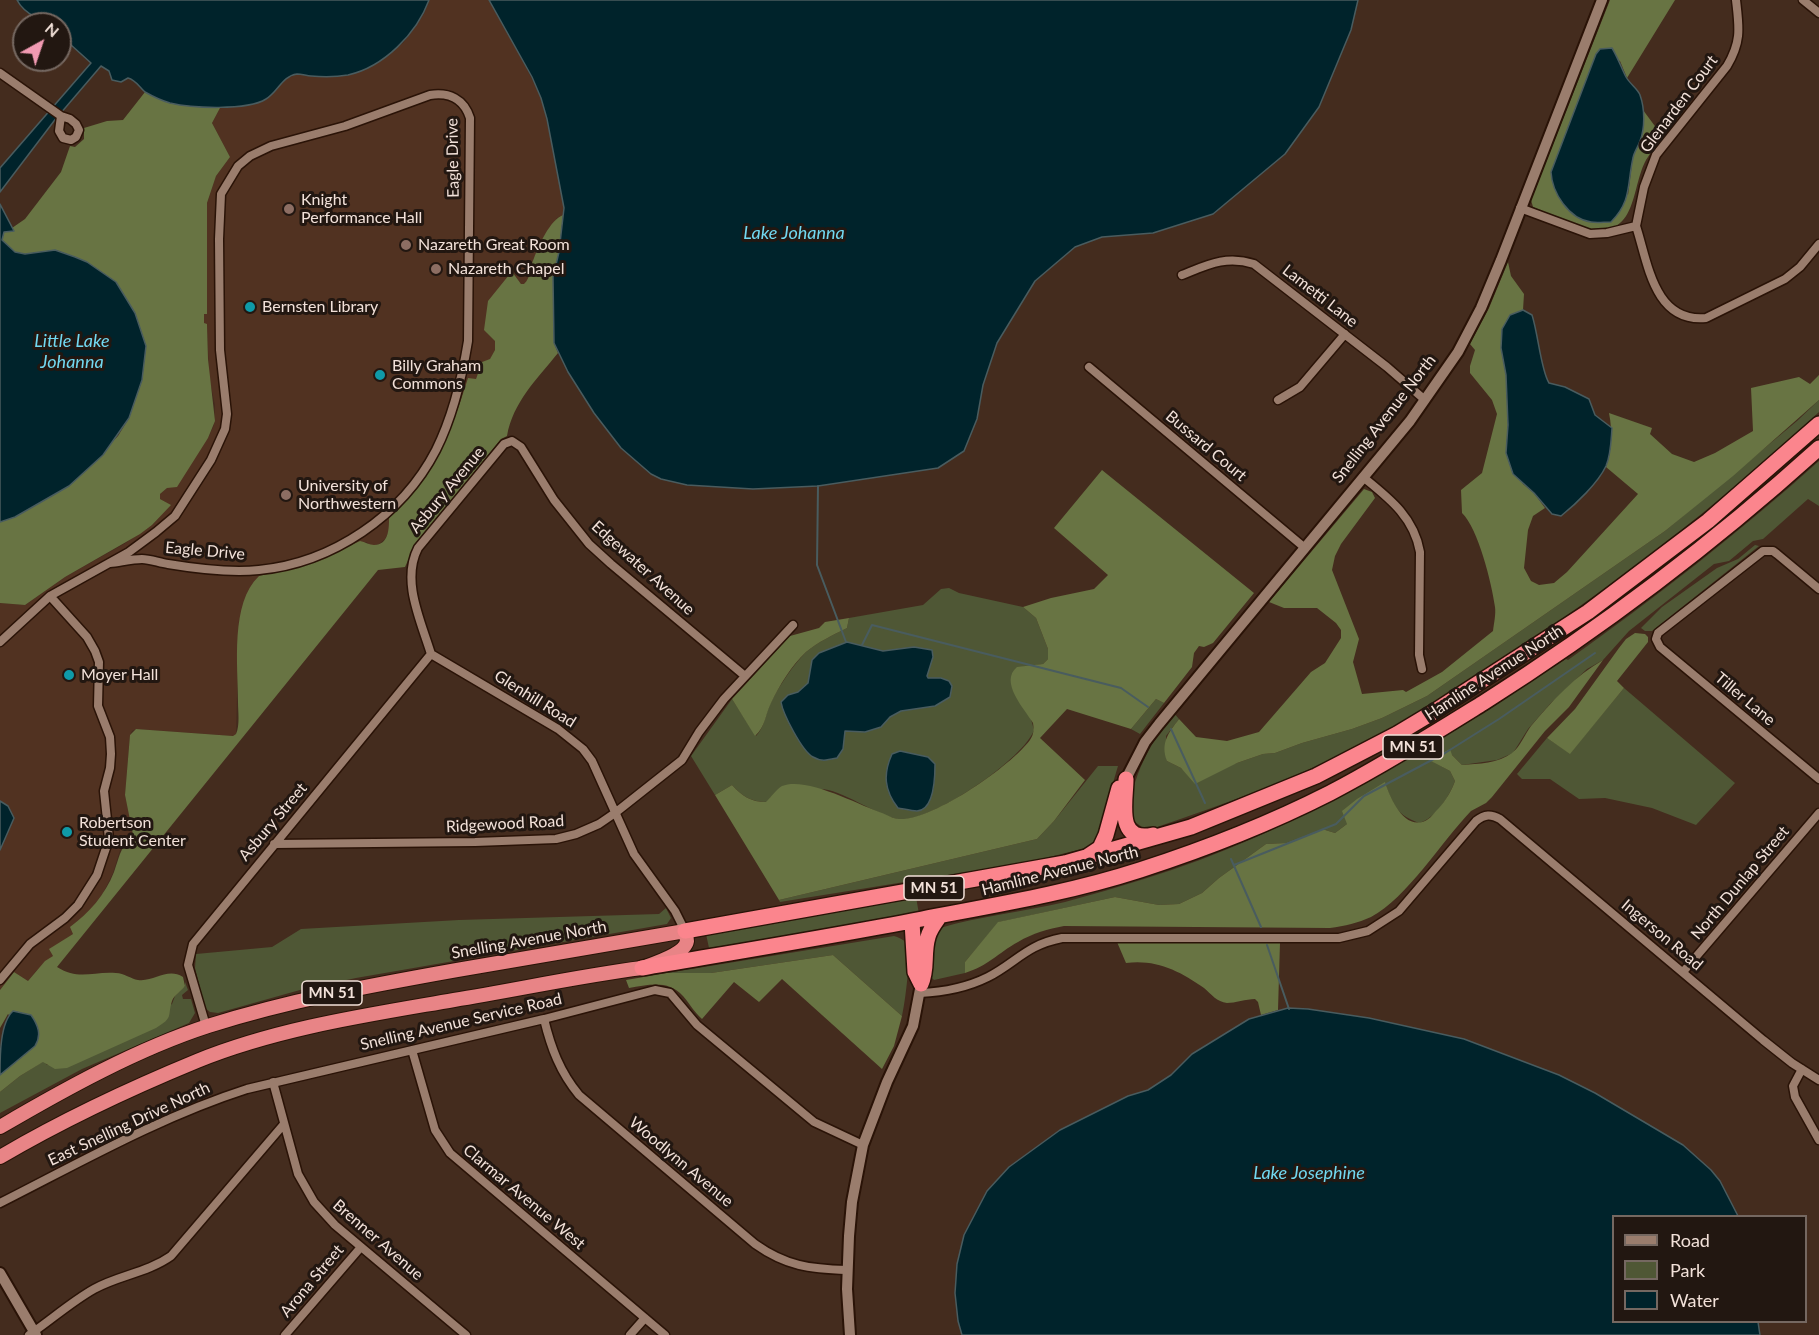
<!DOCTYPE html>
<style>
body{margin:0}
#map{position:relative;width:1819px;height:1335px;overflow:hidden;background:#442c1e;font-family:Lato,sans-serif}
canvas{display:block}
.legend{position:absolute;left:1612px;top:1215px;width:195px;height:108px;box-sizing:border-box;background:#221711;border:2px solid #756861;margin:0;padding:8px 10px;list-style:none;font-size:18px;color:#f2e1d9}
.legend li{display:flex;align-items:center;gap:12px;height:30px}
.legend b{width:30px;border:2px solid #756861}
.north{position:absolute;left:12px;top:12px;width:60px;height:60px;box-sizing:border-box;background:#221711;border:2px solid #756861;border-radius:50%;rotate:40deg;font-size:16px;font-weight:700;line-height:24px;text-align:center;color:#f2e1d9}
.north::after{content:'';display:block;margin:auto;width:21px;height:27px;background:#f19ab2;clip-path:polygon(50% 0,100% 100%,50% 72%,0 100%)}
</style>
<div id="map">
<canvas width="1819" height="1335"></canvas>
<ul class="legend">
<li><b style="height:8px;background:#9a7d6d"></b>Road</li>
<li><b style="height:16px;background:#4f5735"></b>Park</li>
<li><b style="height:16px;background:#00232b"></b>Water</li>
</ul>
<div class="north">N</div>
</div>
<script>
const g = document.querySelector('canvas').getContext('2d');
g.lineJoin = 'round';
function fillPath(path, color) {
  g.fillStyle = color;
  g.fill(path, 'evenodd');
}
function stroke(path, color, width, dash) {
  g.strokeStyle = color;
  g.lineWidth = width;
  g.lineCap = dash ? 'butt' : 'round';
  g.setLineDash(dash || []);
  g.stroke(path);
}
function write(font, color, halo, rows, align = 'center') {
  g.font = font + ' Lato,sans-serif';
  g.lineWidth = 6;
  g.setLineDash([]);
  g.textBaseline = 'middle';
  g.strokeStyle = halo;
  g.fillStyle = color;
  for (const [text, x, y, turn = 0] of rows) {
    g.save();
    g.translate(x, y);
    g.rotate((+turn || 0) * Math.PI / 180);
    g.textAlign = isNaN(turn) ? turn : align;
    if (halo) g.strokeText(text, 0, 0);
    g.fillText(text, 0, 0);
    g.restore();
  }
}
fillPath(new Path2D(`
 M429,0H489L519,53L541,98L557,165L564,208L563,215L557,218L534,258L528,281L524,285L521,284L513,273L487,333L495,341V350L490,360L482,362L476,379L433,465L414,492L389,518L390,529L385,539L379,544L372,546L366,542L314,562L259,576L239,620L236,734L233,736L136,729L132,731L130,735L125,795L133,834L120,850L113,873L103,893L90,911L82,918L73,934L50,949L53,956L36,971L28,981L14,972L0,990V603L25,605L65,577L124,544L152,525L170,505L160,499V494L167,488L208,438L214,425L215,405L209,377L207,324H204V314L207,313V203L216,176L230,157L212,123L220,108L245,105L276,89L285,79L298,74L327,77L348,75L363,69L403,43L424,14Z`), '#513221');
fillPath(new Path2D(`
 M1819,400V412C1715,508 1606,593 1486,669C1445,696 1403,723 1358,746C1294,779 1225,804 1157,827H1142L1128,817C1132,777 1149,744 1174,713L1179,719L1166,736L1167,761L1181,768L1188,774L1237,763L1263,754L1275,753L1302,743L1352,729L1382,718L1427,696L1665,531L1797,421Z
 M1819,461V506L1808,499L1763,539L1753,541L1729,561L1714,564L1629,631L1603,660L1587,669L1550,704L1528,729L1513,753L1497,760L1462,765L1452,755L1430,760L1450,771L1455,781C1449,797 1436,818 1419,823C1395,814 1393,804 1385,783L1347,824L1335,833L1322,829L1286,843L1266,844L1219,878L1202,893L1179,904L1159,905L1115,897L999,922L965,962V973L934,980L932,978V942L940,928C980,916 1023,912 1065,902C1091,895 1118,887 1144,879C1297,832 1433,747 1566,659L1568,660C1655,598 1740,532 1819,461Z
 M1755,545L1759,546L1652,631H1645L1641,628L1662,607L1717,568L1738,559Z
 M949,588L959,593L1023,607L1036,618L1048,649V659L1043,664L1017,668L1034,730C1024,759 928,825 897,819C874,814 841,789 820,789C804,790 787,795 771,797L767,802C751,802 742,796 732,785L715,795L691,756L732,699L756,736C765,727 765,714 771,702C780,685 793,665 806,652C818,642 833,635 847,628L849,618L923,605L941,589Z
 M1624,688L1735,783L1696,825L1652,808L1605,798L1579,799L1550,779H1522L1517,774L1547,738L1570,753Z
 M1156,699L1164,703L1140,734L1131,729Z
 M1098,766H1118L1097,837L1091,845L1082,849L1029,862L780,902L779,900L1037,839L1054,821Z
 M916,897L919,914L709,948L706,934Z
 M666,908L671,918L667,924L356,978L300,990L218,1013L210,1012L205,1008L195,968L196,954L272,947L301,929L459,920L659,914Z
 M894,936C898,937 903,939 906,943C912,954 905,1003 902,1016L833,955L711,973H667Z
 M185,982L188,990L182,995L183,999H191L195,1013L189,1023L82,1069L0,1113V1092L20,1076L44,1061L47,1065L172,1004L175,996L185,986Z`), '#4f5735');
fillPath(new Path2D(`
 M1610,0H1675L1627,78L1620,61L1596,54L1580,98L1628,195L1633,156L1640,142L1643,128V110L1663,137C1657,144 1651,152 1646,160C1631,187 1638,238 1589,229C1571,226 1549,214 1533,207L1531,200Z
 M145,92L169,103L220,108L212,123L230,157L216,176L207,203V314H204V323L207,324L208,359L215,421L208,438L177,487L167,488L160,494V499L171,505L152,525L140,534L65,577L25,605L0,603V522L15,517L69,486L118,436L129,418L142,380L146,346L135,313L116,282L87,262L75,257L56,250L25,254L15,252L2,240L4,232L13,230L12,228L25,219L61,172L70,146L75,147L84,139V128L107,121L123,120Z
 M563,215L559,252L553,277L554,343L558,353C537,379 513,402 507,436L501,439L415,545L405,567L378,570L57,967C79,981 93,971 116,973C124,973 131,979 138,980C155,982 167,967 183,977L185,986C182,991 174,995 172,1001C167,1017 174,1017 156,1028L67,1068L55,1069L43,1062L20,1076L0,1092V1075L35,1046L8,1014L0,1028V990L14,972L28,981L45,961L53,956L49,949L73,934L70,927C89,913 105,895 114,872C120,855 120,848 133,835L125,795L130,735L136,729L233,736L236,734C240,725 238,712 238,702C238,666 230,603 259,576L314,562L360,541C365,542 370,545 374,545C389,545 389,528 389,518C434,472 449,439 468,378L476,379L482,362L490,359L495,350V341L484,330L488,301L509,275L513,273L521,284H524C531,278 530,266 534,258C539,245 550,220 563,215Z
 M1508,262L1511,276L1524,294L1523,310L1510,315L1501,348L1506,375L1508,425L1506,453L1523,484L1534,493L1545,508L1533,516L1528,530L1524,568L1531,581L1539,585L1554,583L1567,572L1638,494L1606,467C1611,448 1613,433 1609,413L1652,428L1650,434L1672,454L1694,462L1715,453L1753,431L1751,388L1799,377L1810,384L1819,375V400L1733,476L1665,531L1427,696L1382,718L1352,729L1302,743L1275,753L1263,754L1237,763L1195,784L1181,768L1167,761C1160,743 1169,732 1179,719L1196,737L1227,741L1259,732L1311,672L1325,663L1341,638V630L1336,623L1317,608H1284L1269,602L1364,489L1372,492L1375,498L1341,544L1335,556L1332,570L1359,639L1353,662L1362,694L1403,690L1406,692L1442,672L1493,631C1494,623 1496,614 1495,607C1492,584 1478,528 1462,513L1461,490L1482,473L1497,414L1492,400L1470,373V366L1475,350L1470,344L1489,308Z
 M1102,470L1254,593L1213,643L1204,647L1199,646L1194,653L1192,667L1164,703L1156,699L1131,729L1067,709L1040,738L1085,780L1054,821L1037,839L779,900L715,795L732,785C742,796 751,802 766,802C771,797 777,789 782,786C806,776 859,805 882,813C887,815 894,819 899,819C932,821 1011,766 1030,740C1034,734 1034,729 1033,723C1024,708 999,682 1017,667L1043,664L1048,659V649L1036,618L1023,607L1051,598L1094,589L1108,575L1054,528Z
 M849,618L847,628C833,635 818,642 806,652C792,665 779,686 771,703C765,715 766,726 755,736L732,699L790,636L819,628L825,622Z
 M1635,633L1645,634L1648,637V642L1617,681L1624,688L1570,754L1547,738L1575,709L1619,648L1626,639Z
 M1603,660L1569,707L1545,731L1492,797L1486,803L1471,811C1442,841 1407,898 1371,917C1358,923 1345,926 1330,928L1064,926C1048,929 1033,933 1018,942C998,953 988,966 965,973V962L998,922L1115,897L1159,905L1179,904L1202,893L1219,878L1266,844L1286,843L1322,829L1335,833L1347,824L1342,811L1357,799L1385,782C1390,797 1403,830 1425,821C1430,819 1434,813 1438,809C1446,800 1451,792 1455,781L1450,771L1429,760L1450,749L1452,755L1462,765C1478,764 1499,763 1512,753C1520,747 1525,734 1531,726C1552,701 1575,676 1603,660Z
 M1117,942L1280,943L1278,1010L1261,1015L1258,1002L1255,999C1246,999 1235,1003 1227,1003C1217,1002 1211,994 1204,988C1180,971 1156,959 1126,963Z
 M833,955L902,1016L894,1046L882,1069L782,979L759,1002L734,982L702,1019C694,1012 690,1004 683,996C668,979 648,985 629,988L626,980L667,973H711Z`), '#687443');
const water = new Path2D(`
 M17,0H429C417,33 384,67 348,75C336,77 323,77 311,76C307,76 302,74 297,74C282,76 278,92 266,99C247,111 191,108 170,103C163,101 152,96 145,92C139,87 136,80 128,78L121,82L112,80L109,71L101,66L54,121L0,192V168L91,63L60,35V24C45,24 24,14 17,0Z
 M489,0H1358L1351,30L1319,107L1285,154L1213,214L1153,233L1102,237L1075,247L1035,281L997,343L983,385L977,419L964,451L938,468L818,486L753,489L687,485L661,479L651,474L621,448L594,413L568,372L554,343L553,277L559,252L564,208L547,119L541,98L532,77Z
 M1612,48C1618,58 1621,67 1626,77C1630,84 1638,89 1640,95C1645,109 1645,128 1640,141C1638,147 1634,152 1633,158C1627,184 1632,201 1611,222C1604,222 1597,223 1591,222C1569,219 1552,193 1551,172L1596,54L1600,49Z
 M0,204L14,231L4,232L2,240L15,252L25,254L55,250L75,257L87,262L116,282L135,313L146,346L142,380L129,418L103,455L69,486L15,517L0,522Z
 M1523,310L1532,315C1538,333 1541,371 1549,383L1565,387L1589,399L1595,415L1612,428C1611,441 1611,454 1606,466C1598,483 1576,504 1561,516L1552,514L1534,493L1513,474L1506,453L1508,425L1506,375L1501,348L1502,329L1510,315Z
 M847,642L883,651L914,647L932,650L933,657L927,676L928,678H941L949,681L952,686L950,697L935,706L901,711L890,717L881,727L865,732L845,731L843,749L837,758C828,760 821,762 813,757C802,751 783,714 781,702L788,695L798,692L808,683L812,660L819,653Z
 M900,751L928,757L935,764C935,776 935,810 917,811C912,811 904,809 898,808C884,790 883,774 892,754Z
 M0,801L8,806L14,818L0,850Z
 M1288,1008L1308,1009L1369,1018L1464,1039L1559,1075L1595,1093L1683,1145L1711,1170L1720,1181L1738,1216H1614V1322H1758L1760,1335H962L958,1321L955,1293L957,1264L964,1235L987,1191L1009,1167L1060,1130L1128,1096L1148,1090L1171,1075L1192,1054L1249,1019Z
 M13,1011L31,1015C38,1025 42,1035 35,1046L0,1075C0,1055 0,1023 13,1011Z`);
fillPath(water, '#00232b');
stroke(water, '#495c5f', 1.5);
stroke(new Path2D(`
 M818,486L817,565L846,642
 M862,645L872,625L1121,688L1148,707
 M1171,729L1205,803
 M1231,859L1261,927
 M1234,865L1336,824L1364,796L1445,753L1499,719L1595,653
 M1267,945L1289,1009`), '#495c5f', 2);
const minor = new Path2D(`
 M1803,0L1819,13
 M0,73L61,116L70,119L76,124L79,130L76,137L71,140L63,138L59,131L61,116
 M1520,208L1590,234L1607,233L1636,226C1648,263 1654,323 1706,318L1785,279L1800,267L1819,244
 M1636,226L1644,187L1656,155L1727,66C1742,41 1739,27 1736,0
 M1182,275C1207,265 1226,255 1254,264L1387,367L1425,400
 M1089,367L1305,548
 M1278,400L1300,387L1345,334
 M1363,477C1389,498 1414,517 1420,552L1419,655L1422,669
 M1819,589L1777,554L1773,551H1763L1658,633L1656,639L1660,647L1819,779
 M0,642L50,596L129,552L156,532L175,516L211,460L225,429L227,414L220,350L219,239L221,194L238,166L250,156L271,146L345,126L430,95C449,92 464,99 470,118L468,341C462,378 453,416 436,450C402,516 332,563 259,570C229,573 198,569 168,564C160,563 150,559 142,559C132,559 120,562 110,563
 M274,844L475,842L556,839L576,834L599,824L615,813L682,760L699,732L724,699L793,625
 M685,931L675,911L634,854L592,761L583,749L558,729L431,654C421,621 401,581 418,548L504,444L512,441L521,447L554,500L589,544L611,564L745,676
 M1683,972L1819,813
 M0,980L30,944L65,918L78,905L97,875L109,839L104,791L110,768L111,754L110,737L98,706L99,662L95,651L87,637L50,596
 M920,993C944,992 966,988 988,977C1017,962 1026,945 1062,938H1339L1368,931L1399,911L1476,821C1485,814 1491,814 1500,819L1763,1040L1792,1063L1819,1080
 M544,1019C551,1048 560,1072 579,1095L755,1244C786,1266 810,1269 847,1270
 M206,1026L188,965L193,944L431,654
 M412,1050L435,1130L450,1153L665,1335
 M1802,1069L1793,1086L1795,1097L1819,1140
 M273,1082L298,1174L314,1202L335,1225L466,1335
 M0,1203C81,1162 160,1117 247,1089L544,1019L655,990L670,993L697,1025L814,1122L863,1145
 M29,1335C51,1320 71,1302 94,1289C119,1275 147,1273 171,1256L284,1124
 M285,1335L361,1247
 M630,1335L645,1318`);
const tertiary = new Path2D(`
 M1126,779L1145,742L1159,724L1410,421L1458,352L1481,308L1501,260L1602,0
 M0,1273L36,1335
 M850,1335L847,1289L849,1236L852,1202L863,1145L887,1082L913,1026L921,984`);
const trunk = new Path2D(`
 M0,1127C65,1089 137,1049 208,1026C290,1000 373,985 457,970C533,957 609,944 685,931C686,934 687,938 687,941C685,954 653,964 642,968C579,976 516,990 454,1000C368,1015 278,1028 197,1061C129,1089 63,1120 0,1157`);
const motorway = new Path2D(`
 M1126,779C1126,801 1115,843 1153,835
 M1088,856L1100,848L1106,835L1119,788
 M912,922L915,972L921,984
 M685,931L1065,863L1191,827L1316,776L1397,734L1432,713L1588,612L1708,521L1819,424
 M642,968C736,952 829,937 922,919C995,905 1069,893 1140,870C1205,849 1269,824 1330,793C1382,766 1433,734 1483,703C1603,627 1714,543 1819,448
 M921,984C928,969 923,953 928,937C930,929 935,923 940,916`);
stroke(minor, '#2a1307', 11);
stroke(tertiary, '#2a1307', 14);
stroke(trunk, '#2a1307', 16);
stroke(motorway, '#2a1307', 18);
stroke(minor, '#9a7d6d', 8);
stroke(tertiary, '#9a7d6d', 10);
stroke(trunk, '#e88486', 14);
stroke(motorway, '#fb858d', 15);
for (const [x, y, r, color] of [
 [289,209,6,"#8d6e63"],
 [406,245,6,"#8d6e63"],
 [436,269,6,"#8d6e63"],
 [250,307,6,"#0f9aa8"],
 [380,375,6,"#0f9aa8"],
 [286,495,6,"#8d6e63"],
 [69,675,6,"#0f9aa8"],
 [67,832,6,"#0f9aa8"]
]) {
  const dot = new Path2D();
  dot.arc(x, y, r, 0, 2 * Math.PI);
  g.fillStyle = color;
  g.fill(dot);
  stroke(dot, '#221711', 2);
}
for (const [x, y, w] of [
 [1413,747,60],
 [934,888,60],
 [332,993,60]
]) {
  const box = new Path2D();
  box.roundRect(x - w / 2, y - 12, w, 24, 4.5);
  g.fillStyle = '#221711';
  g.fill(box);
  stroke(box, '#f2e1d9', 1.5);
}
write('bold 15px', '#f2e1d9', null, [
 ["MN 51",1413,747],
 ["MN 51",934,888],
 ["MN 51",332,993]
]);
write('16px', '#f2e1d9', '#221711', [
 ["Glenarden Court",1679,104,-53],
 ["Eagle Drive",453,158,-91],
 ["Lametti Lane",1320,296,38],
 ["Snelling Avenue North",1384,419,-52],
 ["Bussard Court",1206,446,40],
 ["Asbury Avenue",447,490,-50],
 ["Eagle Drive",205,551,5],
 ["Edgewater Avenue",643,568,42],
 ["Hamline Avenue North",1494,673,-33],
 ["Glenhill Road",535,699,32],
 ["Tiller Lane",1745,699,40],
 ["Asbury Street",273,822,-50],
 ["Ridgewood Road",505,824,-3],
 ["Hamline Avenue North",1060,871,-14],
 ["North Dunlap Street",1740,883,-50],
 ["Ingerson Road",1662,935,40],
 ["Snelling Avenue North",529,940,-10],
 ["Snelling Avenue Service Road",461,1022,-13],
 ["East Snelling Drive North",129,1124,-25],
 ["Woodlynn Avenue",681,1162,40],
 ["Clarmar Avenue West",524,1197,40],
 ["Brenner Avenue",378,1240,41],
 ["Arona Street",312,1281,-50]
]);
write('16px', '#f2e1d9', '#221711', [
 ["Knight",301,200],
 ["Performance Hall",301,218],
 ["Nazareth Great Room",418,245],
 ["Nazareth Chapel",448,269],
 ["Bernsten Library",262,307],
 ["Billy Graham",392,366],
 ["Commons",392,384],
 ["University of",298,486],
 ["Northwestern",298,504],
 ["Moyer Hall",81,675],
 ["Robertson",79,823],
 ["Student Center",79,841]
], 'left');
write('italic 18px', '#71d8f0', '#221711', [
 ["Lake Johanna",794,233],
 ["Little Lake",72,341],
 ["Johanna",72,362],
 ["Lake Josephine",1309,1173]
]);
</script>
